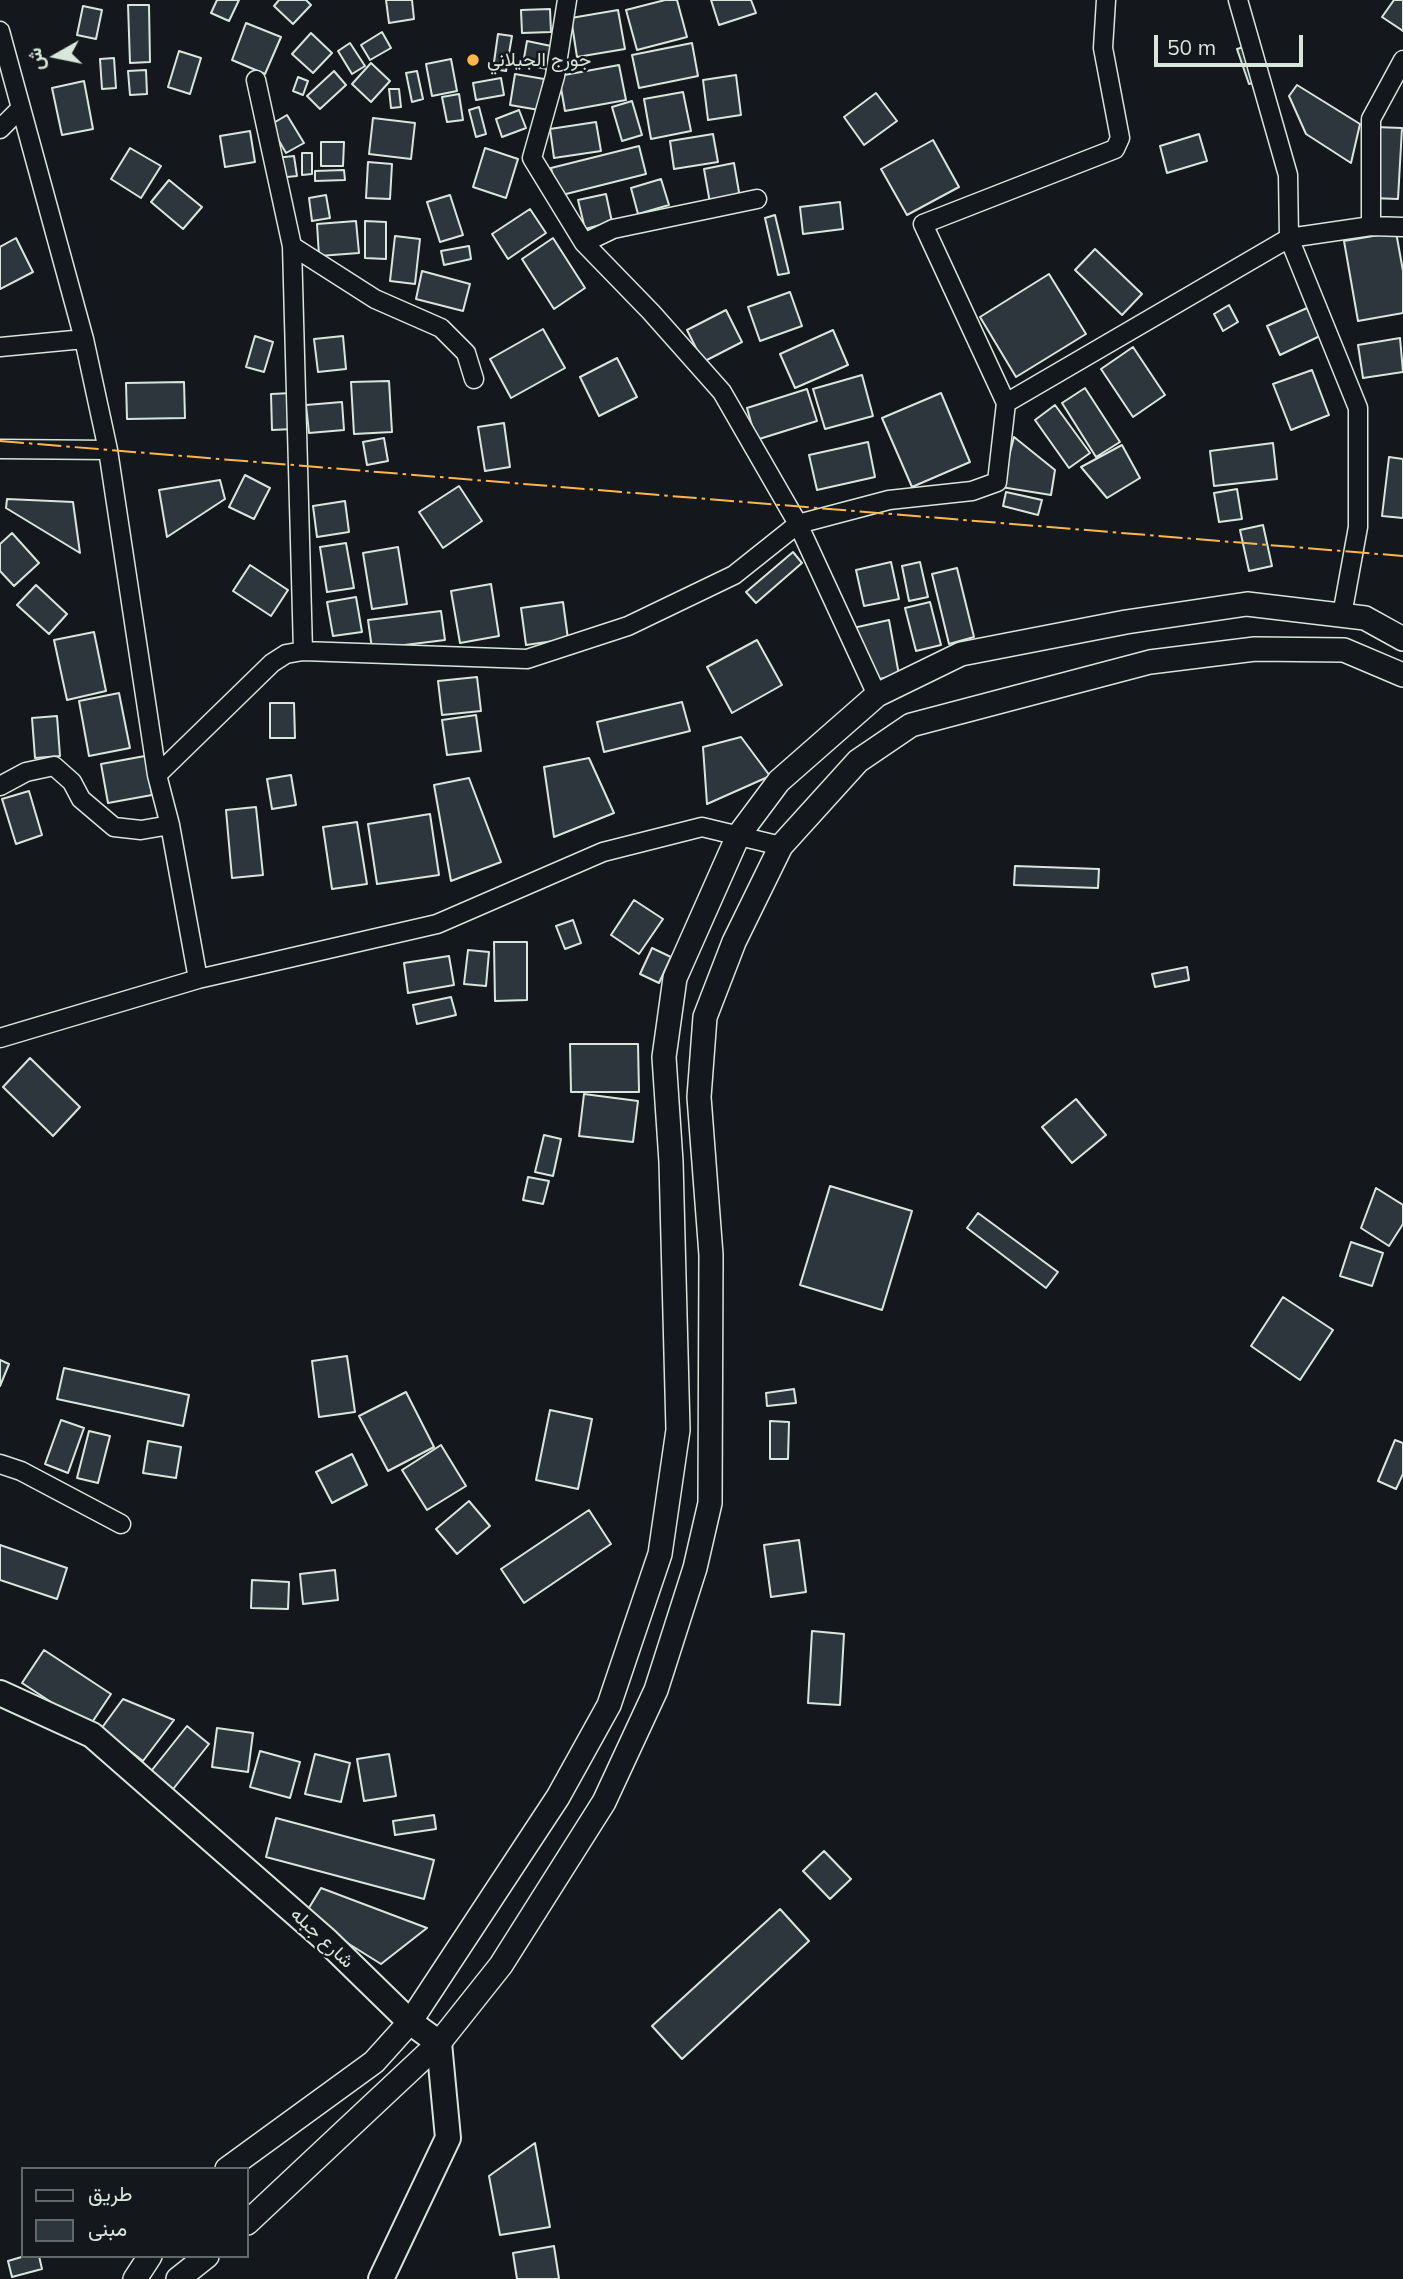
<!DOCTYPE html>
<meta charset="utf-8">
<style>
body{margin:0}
#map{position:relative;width:1403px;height:2279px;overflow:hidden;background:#14181c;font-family:Mulish,Vazirmatn,sans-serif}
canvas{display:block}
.legend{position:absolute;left:21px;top:2167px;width:228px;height:91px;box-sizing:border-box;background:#14181c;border:2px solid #626a69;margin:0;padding:9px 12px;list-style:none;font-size:21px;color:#d8e6dc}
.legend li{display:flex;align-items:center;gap:14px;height:35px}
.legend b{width:35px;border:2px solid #626a69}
.north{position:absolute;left:21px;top:21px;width:70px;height:70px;-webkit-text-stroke:5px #14181c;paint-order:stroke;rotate:261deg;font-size:19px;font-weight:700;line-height:28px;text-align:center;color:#d8e6dc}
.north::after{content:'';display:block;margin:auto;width:24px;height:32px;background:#d8e6dc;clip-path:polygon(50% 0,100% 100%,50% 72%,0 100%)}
.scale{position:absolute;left:1154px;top:35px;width:149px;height:32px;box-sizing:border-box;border:4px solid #d8e6dc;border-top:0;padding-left:9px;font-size:21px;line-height:24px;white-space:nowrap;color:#d8e6dc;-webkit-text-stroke:5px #14181c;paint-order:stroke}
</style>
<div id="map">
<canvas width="1403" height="2279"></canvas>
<ul class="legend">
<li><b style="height:9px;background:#14181c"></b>طريق</li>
<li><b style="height:19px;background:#2c363c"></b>مبنى</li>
</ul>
<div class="north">ش</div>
<div class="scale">50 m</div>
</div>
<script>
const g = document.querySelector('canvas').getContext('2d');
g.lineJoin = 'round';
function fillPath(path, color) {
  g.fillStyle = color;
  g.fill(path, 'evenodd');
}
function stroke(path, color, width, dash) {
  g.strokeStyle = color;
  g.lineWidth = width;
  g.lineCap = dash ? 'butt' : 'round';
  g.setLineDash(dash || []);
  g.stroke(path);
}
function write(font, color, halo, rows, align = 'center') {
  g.font = font + ' Mulish,Vazirmatn,sans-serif';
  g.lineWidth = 5;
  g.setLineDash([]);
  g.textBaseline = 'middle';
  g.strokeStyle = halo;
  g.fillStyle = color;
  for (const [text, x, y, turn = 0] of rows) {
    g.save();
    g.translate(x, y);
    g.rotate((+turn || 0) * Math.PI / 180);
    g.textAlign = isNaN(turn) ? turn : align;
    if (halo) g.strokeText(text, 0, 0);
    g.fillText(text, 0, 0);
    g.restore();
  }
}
const building = new Path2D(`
 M217,0H239L229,21L211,13Z
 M279,0H306L311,5L293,24L274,6Z
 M386,0H412L414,19L389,23Z
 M665,0H677L687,37L637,50L626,10Z
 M711,0H751L756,13L719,25Z
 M1394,0H1403V31L1382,17Z
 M128,5H149L150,62L130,63Z
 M83,6L102,10L96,39L77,35Z
 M550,9L551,32L522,33L521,10Z
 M618,10L625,49L577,57L571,18Z
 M246,23L281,37L265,74L232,60Z
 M382,32L391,48L370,60L361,45Z
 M311,33L332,53L313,73L292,54Z
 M498,34L512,36L506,71L493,69Z
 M527,41L551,46L547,69L523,64Z
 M350,43L365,66L352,74L338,51Z
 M692,43L698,76L639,88L632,55Z
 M1247,46L1259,81L1249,84L1237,49Z
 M179,51L201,58L190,94L168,87Z
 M114,58L116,88L102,89L100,59Z
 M451,59L457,91L432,96L426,64Z
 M371,63L390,81L371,102L352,84Z
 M619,65L626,100L565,111L559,76Z
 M146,70L147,94L130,95L128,71Z
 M334,71L346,85L320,109L307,96Z
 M417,71L423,99L412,102L406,73Z
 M515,74L544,79L539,110L510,105Z
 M736,75L741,115L708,120L703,80Z
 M298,77L308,81L303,95L293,91Z
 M501,78L504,95L476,100L473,83Z
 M84,81L93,129L62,135L52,88Z
 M1297,85L1360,124L1351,163L1306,134L1289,96Z
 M389,89H399L401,107L391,108Z
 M683,92L691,131L651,139L644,99Z
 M876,93L897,121L864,145L844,117Z
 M459,94L463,120L447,122L442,97Z
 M632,101L642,135L622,141L612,107Z
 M479,107L486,134L476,137L469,110Z
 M519,110L526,128L502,137L496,119Z
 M287,115L304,143L286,153L270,125Z
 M373,118L415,123L411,159L369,154Z
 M596,122L601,151L554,158L550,129Z
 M1375,127L1402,128L1398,199L1372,198Z
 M250,131L255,162L225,167L220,136Z
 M713,134L718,162L674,169L670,141Z
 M1199,134L1207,161L1167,173L1160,146Z
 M933,140L959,187L907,215L881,169Z
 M321,142H344L343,166H321Z
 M639,146L646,174L558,196L551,168Z
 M130,148L161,166L141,198L111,179Z
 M485,148L518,159L506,198L473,187Z
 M302,153H312V174L302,175Z
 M294,156L297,176L277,178L275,158Z
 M368,162L392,164L390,199L366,198Z
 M734,163L740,198L710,203L704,169Z
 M344,170L345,180L315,181V171Z
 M661,179L669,205L638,214L631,188Z
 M169,180L202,207L183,229L151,202Z
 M606,194L612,222L585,229L578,200Z
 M326,195L330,218L312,221L309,198Z
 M450,195L463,235L440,242L427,202Z
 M840,202L843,229L803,234L800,207Z
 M530,209L546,233L508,259L492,234Z
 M775,215L789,273L778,275L765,218Z
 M356,221L359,253L319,256L317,224Z
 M365,221L386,222V259L365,258Z
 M1396,232L1403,271V313L1358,321L1344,241Z
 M395,236L420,239L415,284L390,281Z
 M16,238L33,272L0,289V247Z
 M553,238L585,288L554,309L522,259Z
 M469,246L471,259L444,265L441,251Z
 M1095,249L1142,294L1122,315L1075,270Z
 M422,271L470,284L463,311L416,299Z
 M1049,274L1086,334L1016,377L980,317Z
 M790,292L802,326L760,341L748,307Z
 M1229,305L1238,322L1223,331L1214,314Z
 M1307,308L1320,336L1280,355L1267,326Z
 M726,310L742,342L703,362L687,330Z
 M543,329L565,368L511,398L490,359Z
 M833,330L848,365L795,388L780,354Z
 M255,336L273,342L264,372L246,367Z
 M343,336L346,369L318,372L314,339Z
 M1400,338L1403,372L1363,378L1358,345Z
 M1133,347L1165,395L1133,417L1101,369Z
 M617,358L637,397L599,416L580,377Z
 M1312,370L1329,415L1291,430L1273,384Z
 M862,375L873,416L825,429L813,389Z
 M389,381L392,432L354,434L351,382Z
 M184,382L185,418L127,419L126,383Z
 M1085,388L1120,442L1096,457L1062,403Z
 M807,389L817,421L756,440L747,408Z
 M292,393L293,429L272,430L271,394Z
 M941,393L970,462L912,487L882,418Z
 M342,402L344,430L309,433L306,405Z
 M1055,405L1090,453L1069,468L1035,420Z
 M504,423L510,467L485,471L478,427Z
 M1014,437L1055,470L1051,495L1001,487Z
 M384,438L388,461L367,465L363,442Z
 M868,442L875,477L817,490L809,455Z
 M1273,443L1277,479L1214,486L1210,451Z
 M1122,445L1140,478L1107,498L1081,467Z
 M1389,457L1403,459V518L1382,516Z
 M245,475L270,488L254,519L229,507Z
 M220,480L225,499L167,537L159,490Z
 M459,486L482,521L443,548L419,512Z
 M1237,489L1242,519L1219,522L1214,493Z
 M1006,492L1042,500L1038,515L1003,506Z
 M7,499L73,502L80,553L6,508Z
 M345,501L349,532L317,537L313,506Z
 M1263,525L1272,566L1249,571L1240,530Z
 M12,533L39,563L14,586L0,571V544Z
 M346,543L354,588L327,592L320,547Z
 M398,547L407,604L372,609L363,553Z
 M793,552L802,563L756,603L746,592Z
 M891,562L899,599L864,606L856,570Z
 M920,562L928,597L909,601L902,566Z
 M250,565L288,590L271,616L233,591Z
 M957,568L974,637L949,644L932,574Z
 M491,584L499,636L460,643L451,591Z
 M36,585L67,614L49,634L17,605Z
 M356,597L362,632L333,636L327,602Z
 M563,602L568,639L526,645L521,608Z
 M930,602L941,645L916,651L905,608Z
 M441,611L445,640L372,649L368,620Z
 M889,620L899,675L864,682L853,628Z
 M94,632L106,691L67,700L54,640Z
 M757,640L782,685L732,713L707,667Z
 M477,677L481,711L442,715L438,681Z
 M119,693L130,748L89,756L79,701Z
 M682,702L690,731L604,752L597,722Z
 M270,703H294L295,738H270Z
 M476,715L481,751L447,755L442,720Z
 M57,716L60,756L35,758L32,718Z
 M741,737L770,776L707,804L703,747Z
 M145,756L152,795L108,803L101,764Z
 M589,758L614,813L554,837L544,767Z
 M291,775L296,805L272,809L267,779Z
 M469,778L501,862L451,881L434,785Z
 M29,791L42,835L16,844L2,799Z
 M256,807L263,875L232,878L226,810Z
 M430,814L439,875L377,884L368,824Z
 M357,822L367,884L332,889L323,827Z
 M1015,866L1099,869L1098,888L1014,885Z
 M634,900L663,919L639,954L611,935Z
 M573,920L581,943L565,949L556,926Z
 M494,942H527V1000L495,1001Z
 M652,948L671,957L659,983L640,974Z
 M468,950L489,952L486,986L464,984Z
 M449,956L454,985L408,993L404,963Z
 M1187,967L1189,980L1155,987L1152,974Z
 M451,997L456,1015L417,1024L413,1005Z
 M570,1044H638L639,1092H571Z
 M30,1058L80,1107L53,1136L3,1087Z
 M584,1094L638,1101L633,1142L579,1136Z
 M1076,1099L1106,1135L1072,1163L1042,1127Z
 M544,1135L561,1139L553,1176L535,1172Z
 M528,1177L549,1181L543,1204L523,1200Z
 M830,1186L912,1211L882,1310L800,1285Z
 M1376,1188L1403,1205V1224L1389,1246L1361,1228Z
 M978,1213L1058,1272L1046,1288L967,1228Z
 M1351,1242L1383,1253L1372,1286L1340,1276Z
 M1283,1297L1333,1330L1300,1380L1251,1346Z
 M347,1356L355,1412L319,1417L312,1361Z
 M0,1360L9,1364L0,1386Z
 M64,1368L189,1395L183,1426L57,1399Z
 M794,1389L796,1403L767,1406L766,1393Z
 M406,1392L434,1447L388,1471L359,1416Z
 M550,1410L592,1419L578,1489L536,1480Z
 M61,1420L84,1428L68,1473L45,1464Z
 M770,1421L789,1422L788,1459H770Z
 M89,1431L110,1436L98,1483L77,1478Z
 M1395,1440L1403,1443V1474L1396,1489L1378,1481Z
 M148,1441L181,1447L176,1478L143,1473Z
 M441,1445L466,1486L427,1510L402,1470Z
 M352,1454L367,1485L332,1503L316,1472Z
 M469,1501L490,1526L457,1554L436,1529Z
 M589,1510L611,1544L524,1603L501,1569Z
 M799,1540L806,1592L771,1597L764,1545Z
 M0,1545L67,1568L57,1599L0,1580Z
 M335,1570L338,1600L303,1604L300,1574Z
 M252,1580L289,1582L288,1609L251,1608Z
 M812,1631L844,1634L840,1705L808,1703Z
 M44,1650L111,1694L89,1727L22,1683Z
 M123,1699L174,1720L143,1761L101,1729Z
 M187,1726L209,1744L170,1793L148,1775Z
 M217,1728L253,1733L248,1772L212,1767Z
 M260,1751L300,1762L290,1798L250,1787Z
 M315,1754L350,1763L341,1802L305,1794Z
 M389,1754L396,1796L364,1801L357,1759Z
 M434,1815L436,1829L395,1835L393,1821Z
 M276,1818L434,1860L424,1899L266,1857Z
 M824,1851L851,1879L830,1899L803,1871Z
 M321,1888L427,1928L381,1964L304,1916Z
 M780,1909L809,1941L682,2059L652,2026Z
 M535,2143L550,2227L500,2235L489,2176Z
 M554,2246L559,2279H517L513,2253Z
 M25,2256H39L42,2269L12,2277L8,2261Z`);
fillPath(building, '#2c363c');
stroke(building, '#d8e6dc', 2);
const minor = new Path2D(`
 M567,0L555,76L532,158L584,243L651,312L722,392L798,524L877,695
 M0,31L84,339L108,450L157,775L170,825L198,979
 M256,80L292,246L303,651
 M0,129L21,108
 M1371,226V119L1403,60
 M584,243L613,229L757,199
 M292,246L375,299L441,328L466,353L474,379
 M0,347L84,339
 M1006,403L1289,238L1288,175L1238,0
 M0,449L108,450
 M1342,615L1358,527V408L1289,238L1371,226L1403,227
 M157,775L272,663L286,654L303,651L527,659L628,626L734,575L798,524L889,500L972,491L997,482L1006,403L923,224L1115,149L1120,138L1103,48L1106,0
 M0,786L26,772L54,766L72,782L81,799L114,827L141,830L170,825
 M0,1038L198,979L437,924L603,852L702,827L781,846
 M0,1464L21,1471L121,1524`);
const tertiary = new Path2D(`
 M227,2169L374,2062L410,2022L558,1797L609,1705L660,1554L678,1430L671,1162L664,1057L675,978L738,836L779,781L877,695L961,654L1126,622L1247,604L1365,618L1403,639
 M247,2223L439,2043L501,1965L604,1802L656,1690L695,1568L710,1503L711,1255L699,1097L705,1017L734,942L781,846L858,761L911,725L1150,662L1255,649L1344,650L1403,675
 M135,2279L150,2256
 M178,2279L207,2256`);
const secondary = new Path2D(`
 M0,1693L92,1735L327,1941L410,2022L439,2043L448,2138L381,2279`);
stroke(minor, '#d8e6dc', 21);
stroke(tertiary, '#d8e6dc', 26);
stroke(secondary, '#d8e6dc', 28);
stroke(minor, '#14181c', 18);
stroke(tertiary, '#14181c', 23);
stroke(secondary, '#14181c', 24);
stroke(new Path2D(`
 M0,441L1403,556`), '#ffb74d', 2, [24, 5, 3.5, 5]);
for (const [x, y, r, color] of [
 [473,60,7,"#ffb74d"]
]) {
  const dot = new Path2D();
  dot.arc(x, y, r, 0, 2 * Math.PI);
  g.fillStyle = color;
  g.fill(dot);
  stroke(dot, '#14181c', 2.5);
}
write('19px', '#d8e6dc', '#14181c', [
 ["جورج الجيلاني",487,60]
], 'left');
write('19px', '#d8e6dc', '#14181c', [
 ["شارع جبله",322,1938,43]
]);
</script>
